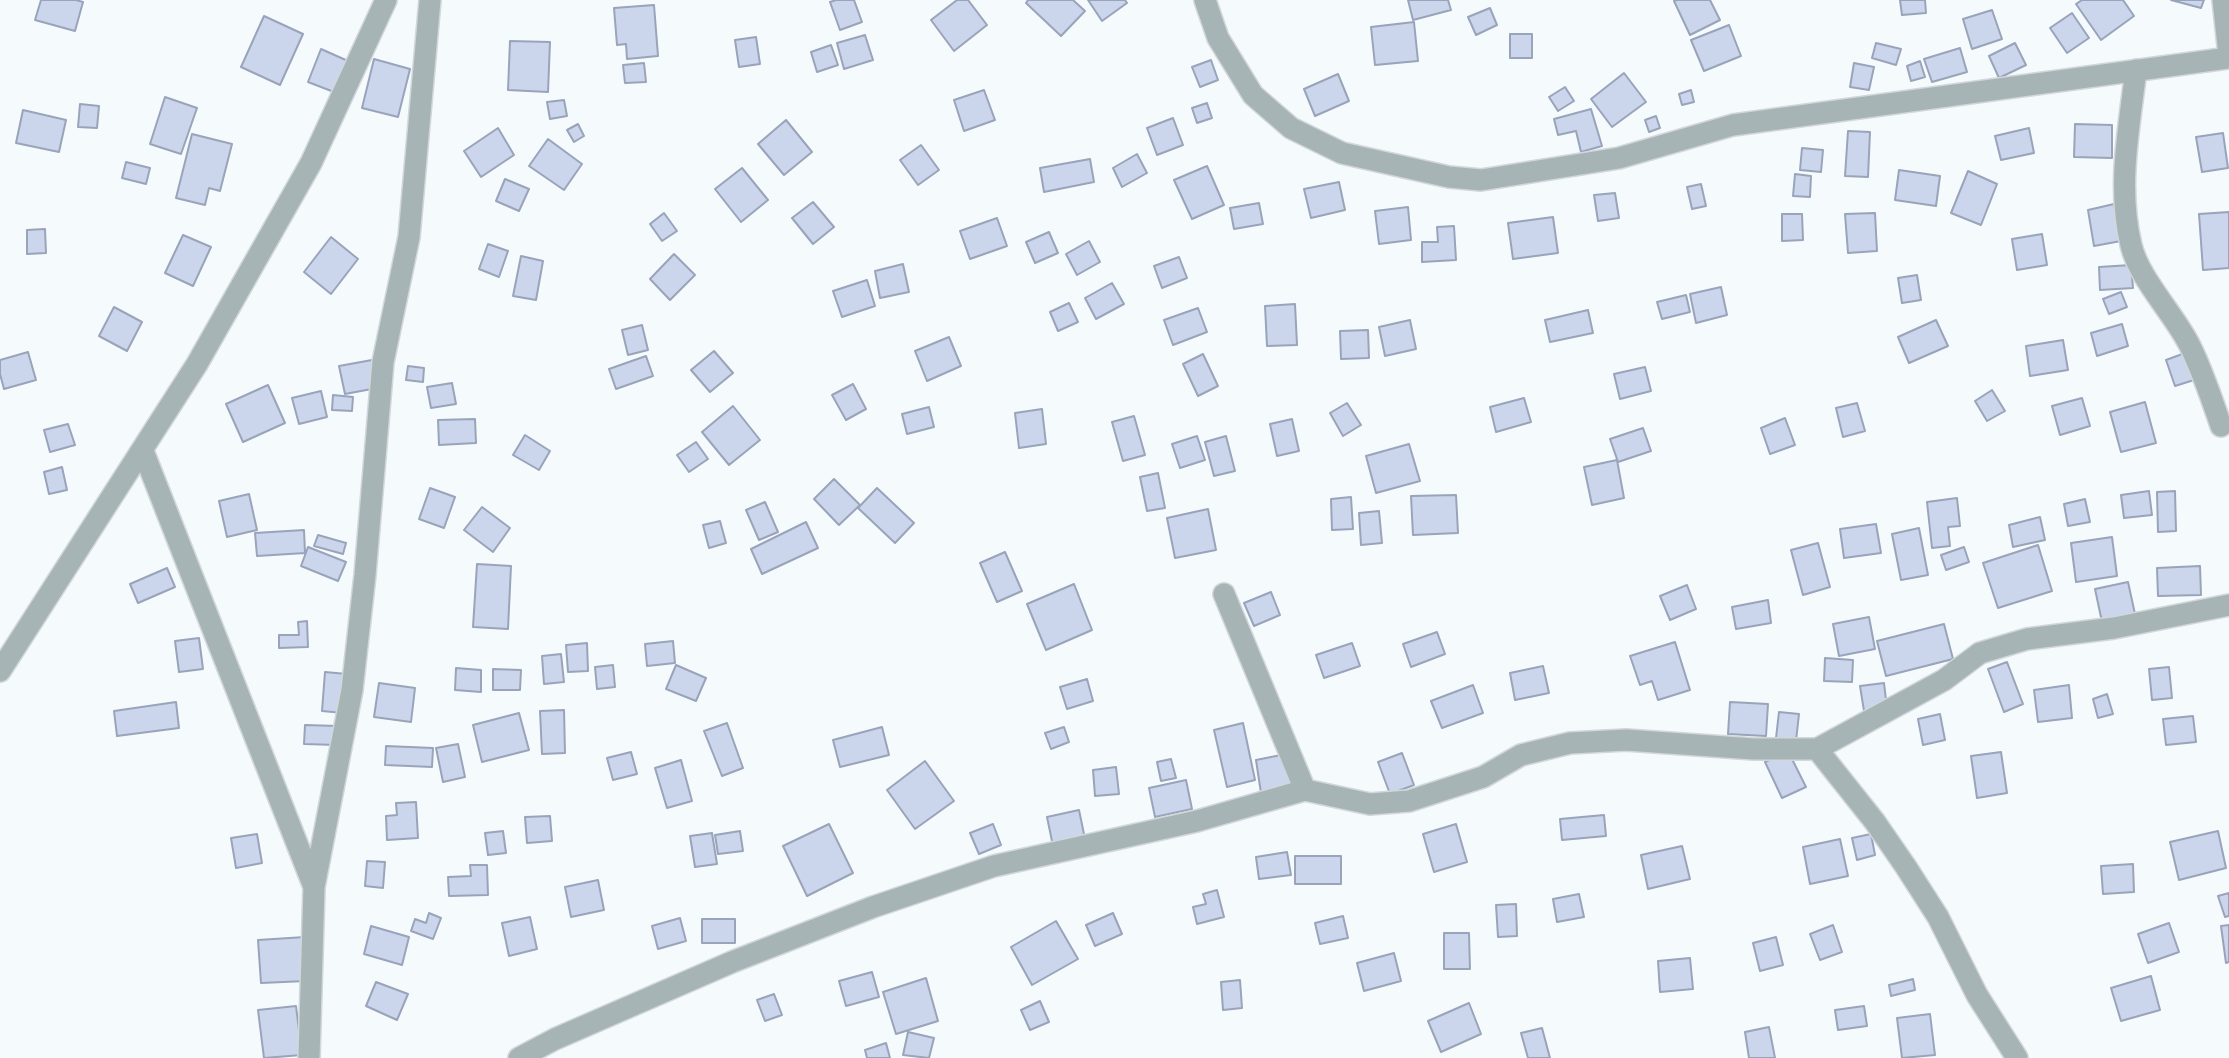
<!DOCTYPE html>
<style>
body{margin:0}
canvas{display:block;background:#f5fafd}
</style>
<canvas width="2229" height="1058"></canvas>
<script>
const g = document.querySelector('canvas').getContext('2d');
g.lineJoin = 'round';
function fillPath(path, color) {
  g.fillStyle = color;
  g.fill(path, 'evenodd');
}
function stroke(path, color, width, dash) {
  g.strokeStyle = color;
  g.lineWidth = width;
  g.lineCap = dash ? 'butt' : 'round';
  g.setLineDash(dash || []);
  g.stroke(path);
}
const building = new Path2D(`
 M41,0H76L83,2L75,31L35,20Z
 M836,0H854L862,22L840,30L830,2Z
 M957,0H968L987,25L954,51L931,20Z
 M1028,0H1073L1085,11L1061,36L1026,3Z
 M1088,0H1125L1127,3L1102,21Z
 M1408,0H1448L1451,10L1413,20Z
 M1677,0H1710L1720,20L1690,35L1674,1Z
 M1900,0H1925L1926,13L1902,15Z
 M2082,0H2123L2134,16L2101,40L2076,4Z
 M2171,0H2204L2201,8Z
 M654,5L658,56L627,59L626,44L617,45L614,8Z
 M1490,8L1497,25L1476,35L1468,17Z
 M1992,10L2002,39L1972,49L1963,19Z
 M2072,13L2089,38L2067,53L2050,28Z
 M264,16L303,34L280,85L241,67Z
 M1414,22L1418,61L1375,65L1371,27Z
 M1729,25L1741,56L1704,71L1691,40Z
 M1510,34H1532V58H1510Z
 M865,35L873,60L844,69L837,43Z
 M756,37L760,64L739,67L735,40Z
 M510,41L550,42L548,92L508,90Z
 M1876,43L1901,49L1896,65L1872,58Z
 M2015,43L2026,65L1999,78L1989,56Z
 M831,45L838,65L817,72L811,52Z
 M1960,48L1967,72L1932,82L1924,59Z
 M321,49L348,61L334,92L308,82Z
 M374,59L410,69L398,117L362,108Z
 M1211,60L1218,80L1200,87L1192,67Z
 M1920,61L1925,77L1911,81L1907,66Z
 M644,63L646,82L625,83L623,65Z
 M1854,63L1874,67L1869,90L1850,87Z
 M1624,73L1646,102L1612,127L1591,99Z
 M1338,74L1349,101L1315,116L1304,89Z
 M1565,87L1574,101L1558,111L1549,97Z
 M984,90L995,120L964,131L954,100Z
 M1691,90L1694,102L1682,105L1679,94Z
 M165,97L197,108L181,154L150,144Z
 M564,100L567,116L550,119L547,102Z
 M1207,103L1212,118L1197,123L1192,108Z
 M80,104L99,106L97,128L78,127Z
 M1591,109L1602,146L1581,152L1576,131L1558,135L1554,119Z
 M23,110L66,120L59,152L16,143Z
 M1656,116L1660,128L1649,132L1645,120Z
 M1173,118L1183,145L1157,155L1147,128Z
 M786,120L812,152L784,175L758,144Z
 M578,124L584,136L574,142L567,130Z
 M2075,124L2112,125V158L2074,157Z
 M498,128L514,155L481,177L464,151Z
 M2029,128L2034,153L2001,160L1995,136Z
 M1848,131L1870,132L1868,177L1845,176Z
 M2223,133L2228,168L2202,172L2196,137Z
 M192,134L232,144L220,191L209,188L205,205L176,198Z
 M548,139L582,164L564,190L529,166Z
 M921,145L939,170L918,185L900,160Z
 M1802,148L1823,150L1821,172L1800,170Z
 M1137,154L1147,173L1122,187L1113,168Z
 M1090,159L1094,182L1044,192L1040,168Z
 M126,162L150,168L146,184L122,178Z
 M1207,166L1224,205L1192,219L1174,180Z
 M742,168L768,200L741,222L715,189Z
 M1899,170L1940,176L1936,206L1895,200Z
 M1968,171L1997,184L1981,225L1951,213Z
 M1795,174L1811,176L1810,197L1793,196Z
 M505,179L529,189L519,211L496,201Z
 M1339,182L1345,210L1311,218L1304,189Z
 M1701,184L1706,206L1692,209L1687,187Z
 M1615,193L1619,218L1598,221L1594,195Z
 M813,202L834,227L813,244L792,218Z
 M1259,203L1263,224L1234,229L1230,208Z
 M2114,204L2121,241L2094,246L2088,210Z
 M1408,207L1411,240L1379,244L1375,211Z
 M2229,212V268L2203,270L2199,214Z
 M664,213L677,231L662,241L650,224Z
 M1875,213L1877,251L1848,253L1845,214Z
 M1782,214H1802L1803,240L1782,241Z
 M1553,217L1558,253L1513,259L1508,223Z
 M997,218L1007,246L970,259L960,231Z
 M1454,226L1456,260L1422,262V242H1438L1437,227Z
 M45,229L46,253L27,254V230Z
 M1049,232L1058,253L1035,263L1026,242Z
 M2042,234L2047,265L2017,270L2012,239Z
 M183,235L211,247L193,286L165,273Z
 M331,237L358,259L331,294L304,272Z
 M1089,241L1100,262L1077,275L1066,254Z
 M488,244L508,251L499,277L479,269Z
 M674,254L695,275L670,300L650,279Z
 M521,256L543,261L536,300L513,296Z
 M1179,257L1187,278L1162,288L1154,266Z
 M903,264L909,292L880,298L875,271Z
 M2131,265L2133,288L2100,290L2099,267Z
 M1917,275L1921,300L1902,303L1898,278Z
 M867,280L875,306L842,317L833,291Z
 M1112,283L1124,304L1096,319L1085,298Z
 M1721,287L1727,315L1696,323L1690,294Z
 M2121,292L2127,307L2109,314L2103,299Z
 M1686,295L1690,312L1662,319L1657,302Z
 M1069,303L1078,322L1058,331L1050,312Z
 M1295,304L1297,345L1267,346L1265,306Z
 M114,307L142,322L127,351L99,336Z
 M1198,308L1207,332L1173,345L1164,320Z
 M1588,310L1593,333L1550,342L1545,320Z
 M1410,320L1416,349L1385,356L1379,327Z
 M1936,320L1948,346L1909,363L1898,337Z
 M2122,324L2128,346L2097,356L2091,333Z
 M642,325L648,350L628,355L622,330Z
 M1368,330L1369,358L1341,359L1340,331Z
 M949,337L961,366L927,381L915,351Z
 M2063,340L2068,370L2030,376L2026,346Z
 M714,351L733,373L710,392L691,370Z
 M28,352L36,380L4,389L0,374V360Z
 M2185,353L2194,380L2175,386L2166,360Z
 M1203,354L1218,386L1198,396L1183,364Z
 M646,356L653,376L616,389L609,369Z
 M372,360L377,388L345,394L339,366Z
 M408,366L424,368L423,382L406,380Z
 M1645,367L1651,391L1620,399L1614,374Z
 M452,383L456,404L431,408L427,387Z
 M853,384L866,409L846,420L832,395Z
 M268,385L285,423L243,442L226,404Z
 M1992,390L2005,411L1987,421L1975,401Z
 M321,391L327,417L299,424L292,398Z
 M333,395L353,397L352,411L332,410Z
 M1524,398L1531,422L1496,432L1490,407Z
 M2082,398L2090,426L2060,435L2052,406Z
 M2145,402L2156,443L2121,452L2110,412Z
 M1347,403L1361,425L1343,436L1330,413Z
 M1857,403L1865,431L1843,437L1836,408Z
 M733,406L760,440L729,465L702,432Z
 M929,407L934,427L907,434L902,414Z
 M1042,409L1046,444L1019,448L1015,413Z
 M1134,416L1145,455L1123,461L1112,422Z
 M1785,418L1795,445L1770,454L1761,428Z
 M475,419L476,443L439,445L438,420Z
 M1292,419L1299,451L1277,456L1270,424Z
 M68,424L75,445L50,452L44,430Z
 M1643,428L1651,451L1618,462L1610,439Z
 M525,435L550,451L539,470L513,455Z
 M1197,436L1205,460L1180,468L1172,444Z
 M1226,436L1235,471L1214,476L1205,442Z
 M696,442L708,459L689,472L677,455Z
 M1409,444L1420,481L1376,493L1366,456Z
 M1617,460L1624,498L1592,505L1584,467Z
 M62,467L67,490L49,494L44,472Z
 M1158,473L1165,508L1147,511L1140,477Z
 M834,479L860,505L839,525L814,499Z
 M430,488L455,497L444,528L419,519Z
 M877,488L914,523L895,543L858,508Z
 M2149,491L2152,515L2124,518L2121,495Z
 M2175,491L2176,531L2158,532L2157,492Z
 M249,494L257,530L227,537L219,501Z
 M1456,495L1458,533L1413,535L1411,496Z
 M1351,497L1353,529L1332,530L1331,499Z
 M1957,498L1960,526L1948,527L1950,546L1932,548L1927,502Z
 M2085,499L2090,522L2068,526L2064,504Z
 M765,502L778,532L759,540L746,510Z
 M482,507L510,528L493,552L464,530Z
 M1208,509L1216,550L1175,558L1167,518Z
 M1379,511L1382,543L1361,545L1359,513Z
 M2040,517L2045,540L2013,547L2009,525Z
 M720,521L726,543L709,548L703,525Z
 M806,522L818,548L762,574L751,549Z
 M1876,524L1881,553L1844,558L1840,529Z
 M1919,528L1928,575L1901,580L1892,534Z
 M304,530L305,553L257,556L255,533Z
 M318,535L346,543L343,554L314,546Z
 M2112,537L2117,576L2076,582L2071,543Z
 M1818,543L1830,587L1803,595L1791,550Z
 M2038,545L2052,591L1998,608L1983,563Z
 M308,547L346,562L338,581L301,566Z
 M1964,547L1969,562L1946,570L1941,555Z
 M1005,552L1022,591L997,602L980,563Z
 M477,564L511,566L508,629L473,627Z
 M2200,566L2201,595L2158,596L2157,568Z
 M167,568L175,587L138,603L130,584Z
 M2128,582L2135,614L2102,622L2095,589Z
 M1074,584L1092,630L1046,650L1027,604Z
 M1687,585L1696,609L1670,620L1660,596Z
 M1271,592L1280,615L1254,626L1244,603Z
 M1768,600L1771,623L1736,629L1732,607Z
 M1869,617L1875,649L1839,656L1833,624Z
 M307,621L308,647L279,648V635H299L298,622Z
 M1944,624L1953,659L1886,676L1877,641Z
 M1437,632L1445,654L1411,667L1403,644Z
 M199,638L203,669L179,672L175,641Z
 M673,641L675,663L647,666L645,644Z
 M1675,642L1690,690L1658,700L1652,681L1640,685L1630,656Z
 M587,643L588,671L568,672L566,645Z
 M1352,643L1360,666L1324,678L1316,655Z
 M561,654L564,682L544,684L542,656Z
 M1825,658L1853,660L1852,682L1824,681Z
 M2007,662L2023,704L2004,712L1988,669Z
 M613,665L615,687L597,689L595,667Z
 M676,665L706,678L696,701L666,689Z
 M1543,666L1549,693L1515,700L1510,673Z
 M2169,667L2172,698L2152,700L2149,669Z
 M456,668L481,670V692L455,690Z
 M493,669L521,670L520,690H493Z
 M325,672L347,674L343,713L322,711Z
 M1087,679L1093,701L1067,709L1060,687Z
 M379,683L415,688L411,722L374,717Z
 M1884,683L1887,708L1864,711L1860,686Z
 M1473,685L1483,713L1442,728L1431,701Z
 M2069,685L2072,718L2038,722L2034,690Z
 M2107,694L2113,714L2098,718L2093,699Z
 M176,702L179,728L117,736L114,711Z
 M1730,702L1768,704L1766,736L1728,734Z
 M564,710L565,753L542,754L540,711Z
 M1779,712L1799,714L1796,741L1776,738Z
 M519,713L529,750L482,762L473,725Z
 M1940,714L1945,740L1923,745L1918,719Z
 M2193,716L2196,742L2166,745L2163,719Z
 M727,723L743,768L722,776L704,731Z
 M1243,723L1255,780L1227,787L1214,730Z
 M305,725L338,726L337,745L304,744Z
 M882,727L889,755L840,767L833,740Z
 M1064,727L1069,742L1051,749L1045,733Z
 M458,744L465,777L443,782L436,748Z
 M386,746L433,748L432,767L385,765Z
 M1788,751L1806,787L1782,798L1765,762Z
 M631,752L637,774L613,780L607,758Z
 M2001,752L2007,793L1977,798L1971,756Z
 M1402,753L1414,785L1390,794L1378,762Z
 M1286,754L1292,788L1261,793L1256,760Z
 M1171,759L1176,778L1161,781L1157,762Z
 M681,760L692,801L667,808L655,768Z
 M925,761L954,801L915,829L887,790Z
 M1116,767L1119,794L1095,796L1093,770Z
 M1186,780L1192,809L1155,817L1149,788Z
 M416,802L418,838L387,840L386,816L397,815L396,803Z
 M1079,810L1085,839L1053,846L1047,817Z
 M1604,815L1606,836L1562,840L1560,819Z
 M550,816L552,841L527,843L525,817Z
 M829,824L853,873L807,896L783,846Z
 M993,824L1001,845L979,854L970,833Z
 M1456,824L1467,862L1434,872L1423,834Z
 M503,831L506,853L488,855L485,833Z
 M740,831L743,851L718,854L715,835Z
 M2218,831L2226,868L2179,880L2170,842Z
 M712,833L717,864L695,867L690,836Z
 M257,834L262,863L236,868L231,838Z
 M1871,834L1875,855L1857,860L1852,838Z
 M1840,839L1848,876L1810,884L1803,847Z
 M1682,846L1690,879L1648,889L1641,855Z
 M1287,852L1291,875L1259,879L1256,857Z
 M1295,856H1341V884H1295Z
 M367,861L385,862L383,888L365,886Z
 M2133,864L2134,892L2103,894L2101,866Z
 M470,865H487L488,895L449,896L448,877L471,876Z
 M598,880L604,910L571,917L565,887Z
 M1217,890L1224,917L1197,924L1193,907L1206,904L1203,894Z
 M2229,893V916L2225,917L2218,896Z
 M1579,894L1584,917L1557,922L1553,899Z
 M1516,904L1517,936L1498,937L1496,905Z
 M429,913L441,918L433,939L411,931L415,919L426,923Z
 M1113,913L1122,934L1095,946L1086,925Z
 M1343,916L1348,938L1320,944L1315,923Z
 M530,917L537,949L509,956L502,923Z
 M680,918L686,941L658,949L652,926Z
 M702,919H735V943H702Z
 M1056,921L1078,959L1032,985L1011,947Z
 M2169,923L2179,952L2148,963L2138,934Z
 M1833,925L1842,952L1820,960L1810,934Z
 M2229,925V962L2226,963L2221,926Z
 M371,926L409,937L402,965L364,954Z
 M1444,933H1469L1470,969H1444Z
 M305,937L306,981L261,983L258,940Z
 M1776,937L1783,965L1760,971L1753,943Z
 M1394,953L1401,981L1364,991L1357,963Z
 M1690,958L1693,989L1660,992L1658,961Z
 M872,972L879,997L846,1006L839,981Z
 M2151,976L2160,1010L2121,1021L2111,988Z
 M926,978L938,1021L896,1034L883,992Z
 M1913,979L1915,990L1891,996L1889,985Z
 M1240,980L1242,1008L1223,1010L1221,982Z
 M376,982L408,994L397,1020L366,1006Z
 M774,994L782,1015L765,1021L757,1000Z
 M1040,1001L1049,1022L1030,1030L1021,1010Z
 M1469,1003L1481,1034L1441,1052L1428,1021Z
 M296,1006L302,1055L264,1058L258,1010Z
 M1864,1006L1867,1026L1838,1030L1835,1010Z
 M1930,1014L1935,1055L1902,1058L1897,1018Z
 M1769,1027L1775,1058H1749L1745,1032Z
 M1542,1028L1550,1058H1528L1521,1033Z
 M908,1032L934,1038L929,1058L903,1055Z
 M886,1043L890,1058H867L865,1050Z`);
fillPath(building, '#cbd6ed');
stroke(building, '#99a4ba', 2);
const minor = new Path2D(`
 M1205,0L1218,38L1253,95L1291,128L1342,153L1449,177L1481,180L1619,158L1733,125L2229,58
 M2223,0L2229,55
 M2136,70C2129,128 2117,187 2131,245C2139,279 2175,315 2190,346C2203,372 2212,400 2221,426
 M143,451L314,887
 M1224,594L1305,790L1370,804L1409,801L1483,777L1521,755L1570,743L1626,740L1754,749H1817L1944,680L1980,653L2027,639L2114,628L2229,605
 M0,671L197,364L311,163L386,0
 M1817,749L1875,822L1906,867L1938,917L1977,995L2017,1058
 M309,1058L314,887L352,690L365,575L383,362L409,237L430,0
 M519,1058L555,1039L732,962L873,907L994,866L1197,821L1305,790`);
stroke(minor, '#d2d7db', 24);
stroke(minor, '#a7b4b6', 21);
</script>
